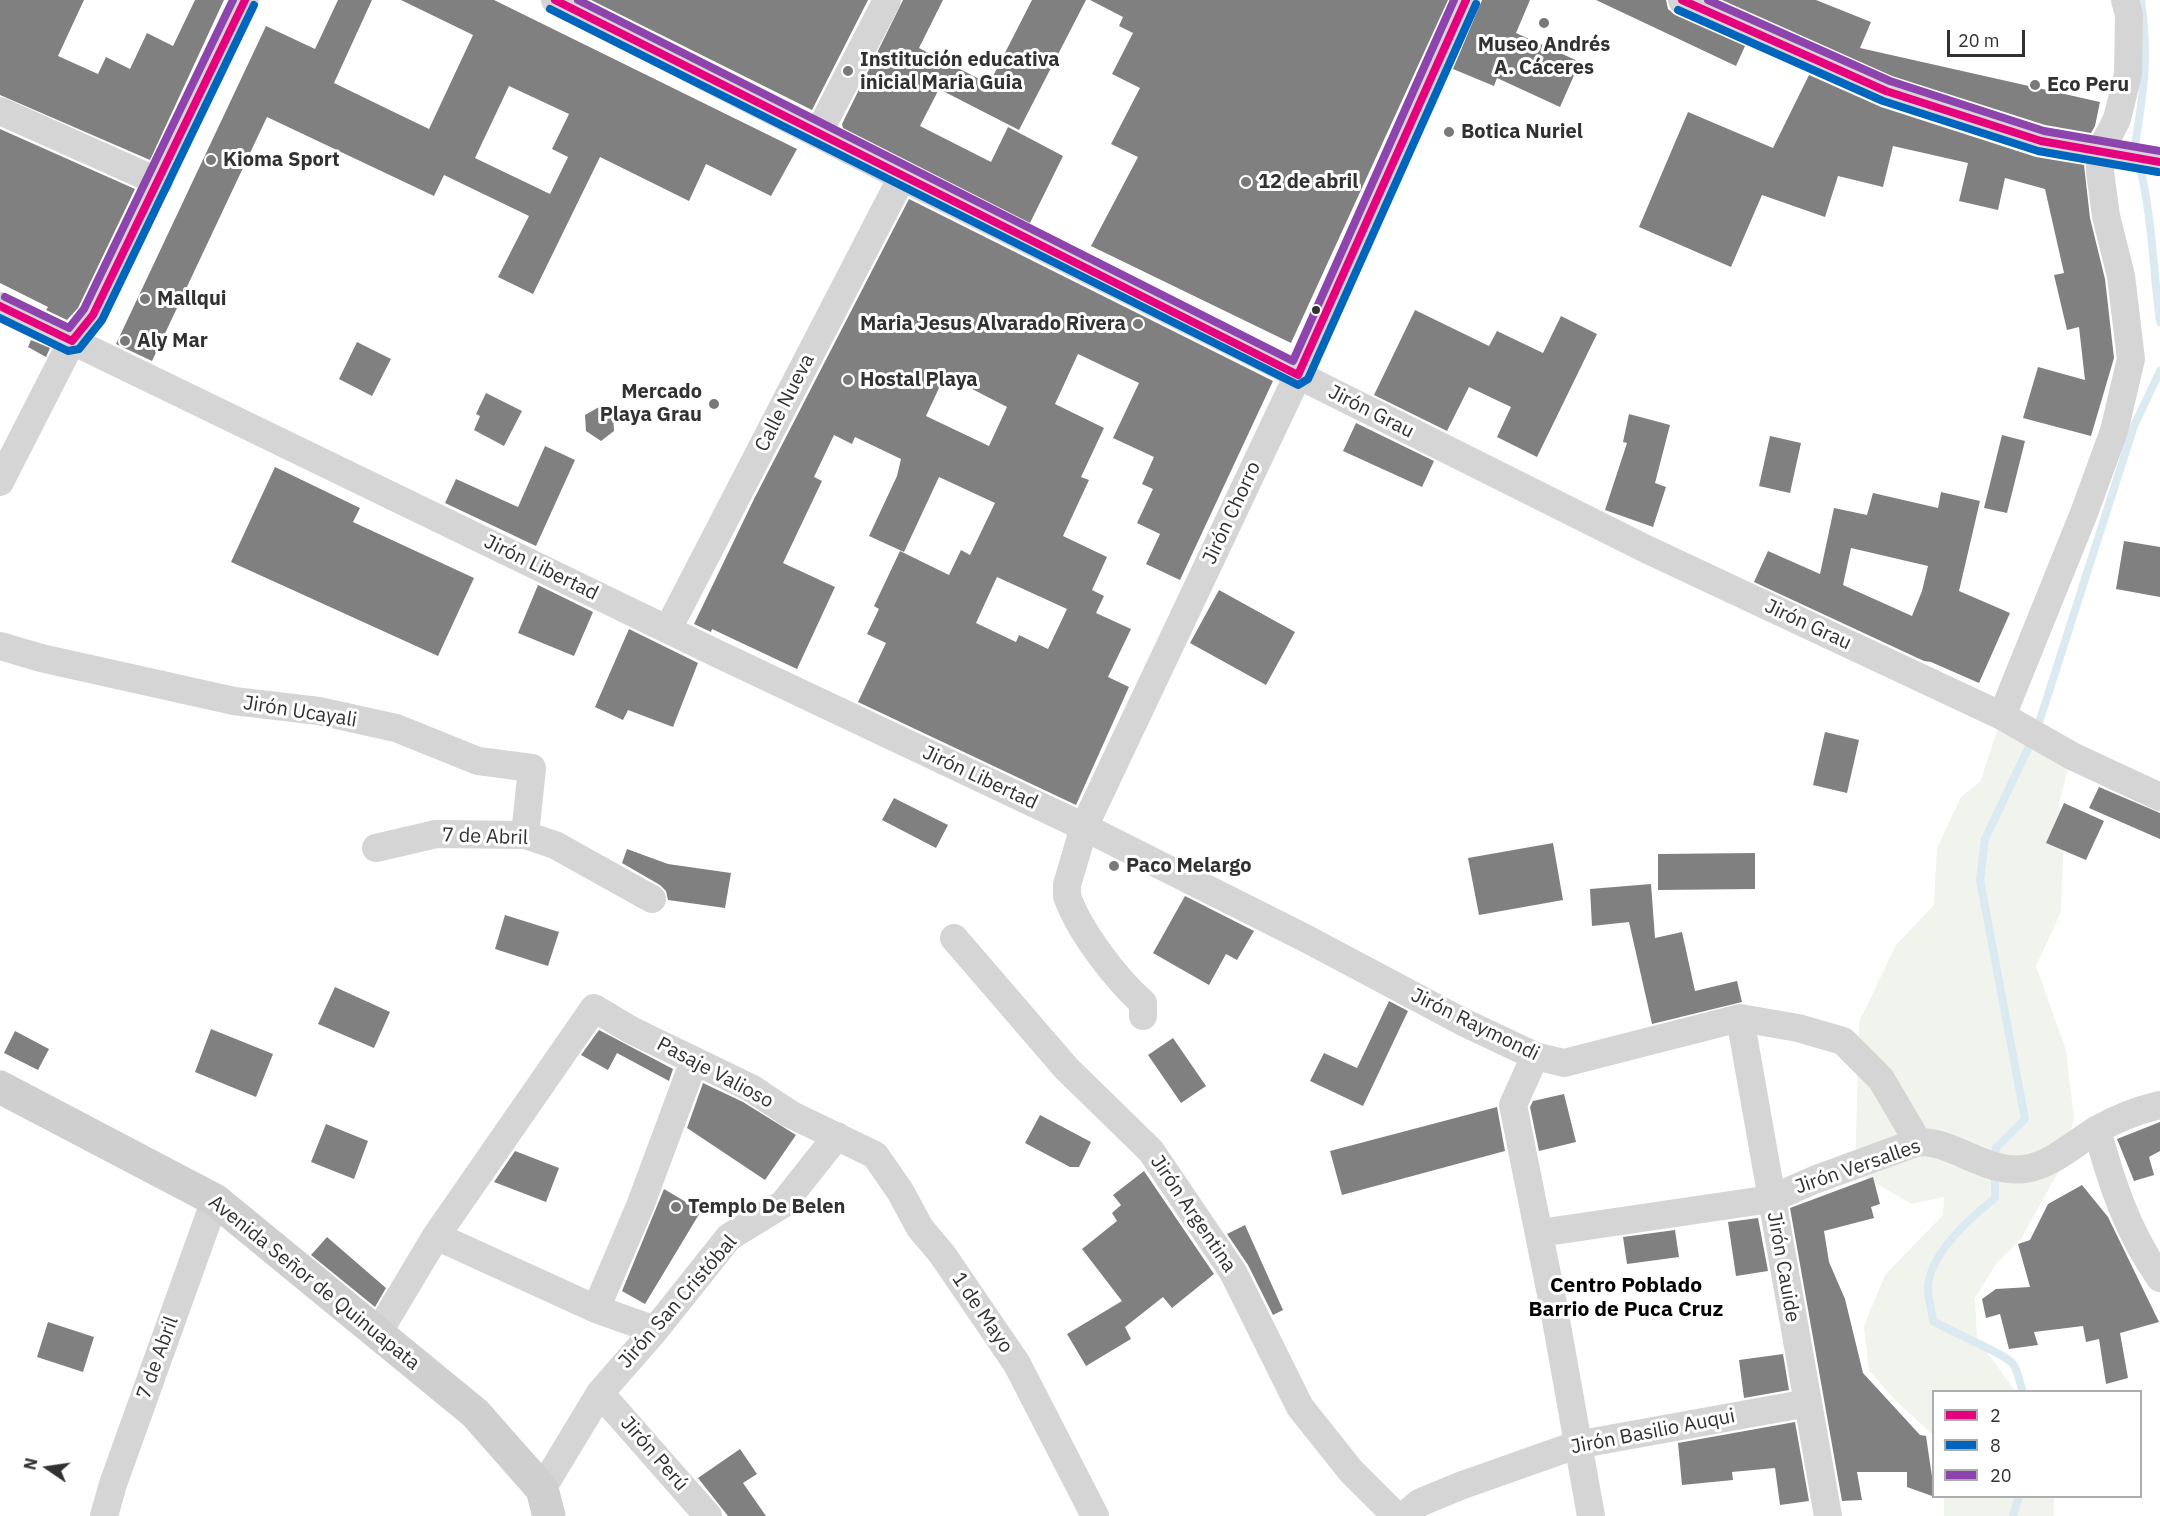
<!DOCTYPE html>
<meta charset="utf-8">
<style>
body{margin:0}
#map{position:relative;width:2160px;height:1516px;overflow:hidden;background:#fff;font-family:"IBM Plex Sans",sans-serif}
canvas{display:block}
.legend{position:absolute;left:1932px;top:1390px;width:210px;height:108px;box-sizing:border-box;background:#fff;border:2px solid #adadad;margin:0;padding:8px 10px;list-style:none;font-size:18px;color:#313131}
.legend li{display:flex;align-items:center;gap:12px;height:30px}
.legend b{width:30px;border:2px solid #adadad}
.north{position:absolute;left:18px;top:1438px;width:60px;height:60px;-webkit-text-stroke:4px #fff;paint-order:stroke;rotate:283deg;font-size:16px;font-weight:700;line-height:24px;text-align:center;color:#313131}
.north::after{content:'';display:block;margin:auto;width:21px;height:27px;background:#313131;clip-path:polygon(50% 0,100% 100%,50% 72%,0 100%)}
.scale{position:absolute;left:1947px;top:30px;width:78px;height:27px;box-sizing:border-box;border:3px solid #313131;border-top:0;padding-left:8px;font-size:18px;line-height:21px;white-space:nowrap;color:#313131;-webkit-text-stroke:4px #fff;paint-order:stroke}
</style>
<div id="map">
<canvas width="2160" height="1516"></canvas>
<ul class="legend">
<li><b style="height:8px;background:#e5007d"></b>2</li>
<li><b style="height:8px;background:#0065bd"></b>8</li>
<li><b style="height:8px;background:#8e44ad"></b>20</li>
</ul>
<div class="north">N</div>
<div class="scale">20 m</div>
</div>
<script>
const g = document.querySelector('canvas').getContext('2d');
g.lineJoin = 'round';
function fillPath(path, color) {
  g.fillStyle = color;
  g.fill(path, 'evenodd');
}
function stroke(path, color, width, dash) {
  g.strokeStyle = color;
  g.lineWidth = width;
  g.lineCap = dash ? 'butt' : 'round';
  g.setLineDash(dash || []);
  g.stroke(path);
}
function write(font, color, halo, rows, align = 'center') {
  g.font = font + ' "IBM Plex Sans",sans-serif';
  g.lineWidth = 6;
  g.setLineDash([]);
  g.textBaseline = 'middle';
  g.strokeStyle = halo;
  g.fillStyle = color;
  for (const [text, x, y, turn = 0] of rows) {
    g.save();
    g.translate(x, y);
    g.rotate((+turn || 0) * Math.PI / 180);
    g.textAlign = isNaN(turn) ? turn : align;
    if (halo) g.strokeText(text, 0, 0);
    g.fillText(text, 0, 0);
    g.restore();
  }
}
fillPath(new Path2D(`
 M2002,716L2072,756L2059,802L2064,832L2061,912L2036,966L2066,1050L2074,1118L2062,1165L2021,1239L1996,1264L1975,1298L1977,1338L2015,1391L1934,1392L1933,1435L1894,1399L1869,1370L1864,1326L1885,1275L1943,1215L1944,1197L1912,1204L1855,1172L1859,1022L1896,945L1934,905L1937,848L1961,797L1980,782Z
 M2054,1496V1516H1944V1497Z`), '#f1f3ed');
stroke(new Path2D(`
 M2136,151L2135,145C2144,90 2149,57 2141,0
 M2139,163C2152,214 2153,269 2160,322
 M2037,729L2134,426L2160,371
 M1996,1160V1148L2025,1119L1980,880L1985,839L2032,740
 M1995,1172V1198C1970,1218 1928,1255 1928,1289C1928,1299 1932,1311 1933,1321C1949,1331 2006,1354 2013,1364C2018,1371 2020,1384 2023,1392
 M2013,1516L2019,1496`), '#dbeaf0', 8);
fillPath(new Path2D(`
 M0,0H84L58,56L98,74L106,57L130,69L147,33L173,46L195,0H224L150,160L0,95Z
 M338,0H372L334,83L429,129L473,35L401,0H494L797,149L771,196L706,164L689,201L600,157L533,294L498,277L529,216L444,175L434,196L267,117L152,361L116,344L266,26L315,49ZM509,86L569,114L552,149L568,157L550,194L475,158Z
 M591,0H868L812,110Z
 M903,0H943L919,48L989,84L1032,0H1086L1019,130L939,89L920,126L991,162L1008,127L1063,156L1030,223L843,128L842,124Z
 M1090,0H1448L1291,343L1091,246L1138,157L1111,144L1140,88L1112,74L1133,33L1119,26L1123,17Z
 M1482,0H1530L1516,33L1580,62L1560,107L1497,78L1494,86L1453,69Z
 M1596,0H1666L1668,9L1675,15L1745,46L1736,66Z
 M1722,0H1816L1871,22L1860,48L2100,102L2095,126L2091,133L2045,125L1892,76Z
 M1809,75L1881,107L2036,157L2084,165L2090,218L2105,279L2114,358L2091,436L2023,418L2038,367L2085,380L2079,327L2067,330L2054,275L2064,273L2045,189L2005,178L1998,210L1959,201L1968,163L1893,146L1883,187L1838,176L1825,217L1762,195L1731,267L1639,227L1688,112L1773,148Z
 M0,129L135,189L78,308L67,320L46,310L48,307L0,283Z
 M909,199L1273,381L1180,580L1146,564L1160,534L1137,523L1153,489L1142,484L1154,457L1113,438L1139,383L1078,354L1055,404L1104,428L1081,477L1089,480L1063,536L1107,557L1092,590L1104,596L1096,613L1131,629L1108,677L1129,687L1076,805L858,702L886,643L867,634L879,609L874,606L900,551L949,575L961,550L970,555L995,503L939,477L904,552L869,536L897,476L901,459L855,437L852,444L834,435L814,477L822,481L783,563L835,587L797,669L712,629L711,632L694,624L754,499ZM945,375L1007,407L989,446L926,416ZM997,577L1067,609L1048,649L1019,635L1016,642L976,623Z
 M1415,310L1489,346L1497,331L1543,353L1561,316L1597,334L1537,457L1497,437L1511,407L1469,387L1447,431L1374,395Z
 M31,340L50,348L46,357L28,347Z
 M357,342L391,359L372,396L339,379Z
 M486,393L522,411L504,446L474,430L480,416L476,414Z
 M599,407L613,415L614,431L601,441L586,431L585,415Z
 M1629,414L1670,425L1655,483L1666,487L1653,527L1605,510L1627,443L1623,442Z
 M1356,423L1434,461L1422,487L1343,451Z
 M2002,435L2025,441L2007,513L1984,508Z
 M1770,436L1801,443L1790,493L1759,486Z
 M545,446L575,460L536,546L445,503L456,479L518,507Z
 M275,467L360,508L353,522L474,578L438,656L231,562Z
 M1941,492L1980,501L1959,591L2010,613L1979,683L1931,662L1924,661L1754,582L1768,551L1820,574L1834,508L1867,515L1873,493L1938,508ZM1851,548L1928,566L1922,591L1912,616L1843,585Z
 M2124,541L2160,547V597L2116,589Z
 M538,585L593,612L574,656L518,633Z
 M1219,590L1295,632L1266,685L1190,643Z
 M629,629L698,663L673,727L628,710L623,720L595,707Z
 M1825,732L1859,740L1847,793L1813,785Z
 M2099,787L2160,813V839L2089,808Z
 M894,798L948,825L936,848L882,820Z
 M2064,803L2104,821L2086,860L2046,843Z
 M1553,843L1563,900L1479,915L1468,858Z
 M627,849L668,864L731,873L725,908L668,900L666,891L660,885L622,863Z
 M1755,853V889L1658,890V854Z
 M1651,884L1655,938L1682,932L1695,991L1737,981L1742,1002L1652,1024L1629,922L1592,926L1590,889Z
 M1185,896L1254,931L1237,960L1226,954L1209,985L1153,953Z
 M505,915L559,932L548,966L495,949Z
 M335,987L390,1012L374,1048L318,1024Z
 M1389,1001L1408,1011L1363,1106L1310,1081L1324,1053L1357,1068Z
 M211,1029L273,1054L256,1097L195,1072Z
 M599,1030L673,1069L669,1081L617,1053L608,1070L581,1055Z
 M15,1031L49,1049L38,1070L4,1053Z
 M1173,1038L1206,1086L1181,1103L1148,1055Z
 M703,1083L743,1102L796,1135L765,1180L687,1128Z
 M1564,1094L1576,1142L1539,1151L1530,1107L1533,1101Z
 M1497,1107L1505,1151L1342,1195L1330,1151Z
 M1040,1115L1091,1142L1079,1167H1070L1025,1143Z
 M2160,1122V1151L2149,1157L2154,1175L2134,1181L2117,1139Z
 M326,1124L368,1141L354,1179L311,1162Z
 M515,1151L559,1168L546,1202L494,1182Z
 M1144,1171L1214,1274L1172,1308L1163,1297L1125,1327L1131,1339L1086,1366L1067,1334L1122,1301L1082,1249L1117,1221L1112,1213L1121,1205L1113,1195Z
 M1873,1177L1880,1204L1871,1207L1874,1218L1824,1231L1829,1262L1845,1299L1863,1373L1920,1435L1926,1436L1935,1497L1907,1487V1472H1857L1862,1500L1842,1501L1790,1208Z
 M2082,1185L2108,1217L2159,1322L2120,1333L2128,1378L2106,1384L2099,1339L2086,1342L2083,1326L2034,1332L2038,1345L2009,1349L2000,1314L1986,1318L1982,1299L1996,1289L2030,1287L2018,1244L2030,1240L2048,1204Z
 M664,1189L701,1211L645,1304L622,1291Z
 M1758,1218L1768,1271L1736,1276L1728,1222Z
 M1245,1225L1283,1310L1273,1315L1248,1265L1227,1234Z
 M1675,1230L1679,1257L1627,1264L1623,1237Z
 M327,1237L386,1288L375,1307L311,1255Z
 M48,1322L94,1337L83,1372L37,1357Z
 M1783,1354L1789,1390L1744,1398L1739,1360Z
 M1795,1422L1809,1501L1780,1505L1775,1468L1732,1472L1733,1480L1682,1485L1678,1443Z
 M740,1449L757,1474L743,1483L766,1516H728L698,1478Z`), '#808080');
stroke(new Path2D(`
 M555,0L902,177L1646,549L2002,716L2072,756L2160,797
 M1682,0L1886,91L2041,141L2160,162
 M0,111L159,182
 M818,134L887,0
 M0,306L716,653L1084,827L1307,939L1463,1022L1535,1056L1564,1063L1740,1018L1798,1028L1843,1041L1881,1079L1918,1142
 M0,482L72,341L93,315L245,0
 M668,629L902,177
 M0,646L41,658L234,701L319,711L396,728L478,761L532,768L525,835
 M2002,716L2084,513L2114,431L2131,359L2121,276L2106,216L2100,172V152L2117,119L2128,74L2129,15L2125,0
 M376,848L436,834L525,835L555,845L652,899
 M954,938L1066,1068L1151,1151L1233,1272L1300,1407L1351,1471L1396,1516
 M1143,1016V1003C1116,979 1079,931 1067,896V885L1084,827L1298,375L1466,0
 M1740,1018L1828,1516
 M1535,1056L1513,1105L1554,1309L1591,1516
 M2097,1130C2112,1184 2127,1231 2160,1278
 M1540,1233L1771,1199L1814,1180L1918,1142C1954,1141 1986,1174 2024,1169C2050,1166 2074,1144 2096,1130C2116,1119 2138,1110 2160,1105
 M436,1236L596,1309L655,1330
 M596,1309L640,1206L694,1061
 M378,1333L436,1236L594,1008L631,1030L751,1088L790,1114L875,1155L900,1191L920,1228L942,1254L1017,1364L1095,1516
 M600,1393L708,1516
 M542,1489L600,1393L655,1330L729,1237L783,1204L837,1136
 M104,1516L113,1484L215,1200
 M1404,1516L1419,1503L1460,1486L1576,1445L1808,1403`), '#d5d5d5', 28);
stroke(new Path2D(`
 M0,1087L215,1200L475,1413L542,1489L549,1516`), '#cfcfcf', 33);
stroke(new Path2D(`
 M555,0L1298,375L1466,0
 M1682,0L1886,91L2041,141L2160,162
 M0,306L72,341L93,315L245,0`), '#e5007d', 8);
stroke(new Path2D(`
 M550,9L1298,385L1308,379L1476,4
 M1678,10L1883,101L2038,151L2158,172
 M0,318L68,351L79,349L102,320L254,5`), '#0065bd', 8);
stroke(new Path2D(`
 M578,0L1293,361L1454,0
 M1708,0L1890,81L2044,131L2160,151
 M5,297L69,328L84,309L233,0`), '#8e44ad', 8);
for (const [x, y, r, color] of [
 [1544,23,6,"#797979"],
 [848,71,6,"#797979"],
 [2035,85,6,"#797979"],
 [1449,132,6,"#797979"],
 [211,160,6,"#797979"],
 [1246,182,6,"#797979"],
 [145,299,6,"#797979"],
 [1316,310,5,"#313131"],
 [1138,324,6,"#797979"],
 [125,341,6,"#797979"],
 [848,380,6,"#797979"],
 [714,404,6,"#797979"],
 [1114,866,6,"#797979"],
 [676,1207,6,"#797979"]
]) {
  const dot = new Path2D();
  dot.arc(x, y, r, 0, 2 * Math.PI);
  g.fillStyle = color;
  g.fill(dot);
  stroke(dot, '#fff', 2);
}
write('bold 20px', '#313131', '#fff', [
 ["Museo Andrés",1544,45,"center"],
 ["A. Cáceres",1544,68,"center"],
 ["Institución educativa",860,60],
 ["inicial Maria Guia",860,83],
 ["Eco Peru",2047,85],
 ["Botica Nuriel",1461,132],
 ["Kioma Sport",223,160],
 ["12 de abril",1258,182],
 ["Mallqui",157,299],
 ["Maria Jesus Alvarado Rivera",1126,324,"right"],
 ["Aly Mar",137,341],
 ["Hostal Playa",860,380],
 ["Mercado",702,392,"right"],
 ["Playa Grau",702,415,"right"],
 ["Paco Melargo",1126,866],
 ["Templo De Belen",688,1207]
], 'left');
write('20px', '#313131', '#fff', [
 ["Calle Nueva",785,403,-63],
 ["Jirón Grau",1371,412,27],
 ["Jirón Chorro",1232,513,-65],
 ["Jirón Libertad",541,568,26],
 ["Jirón Grau",1808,625,25],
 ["Jirón Ucayali",300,712,9],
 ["Jirón Libertad",980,778,25],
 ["7 de Abril",485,837,2],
 ["Jirón Raymondi",1475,1025,26],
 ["Pasaje Valioso",715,1073,28],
 ["Jirón Versalles",1858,1167,-19],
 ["Jirón Argentina",1193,1214,56],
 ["Jirón Cauide",1783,1267,80],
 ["Avenida Señor de Quinuapata",314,1283,39],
 ["Jirón San Cristóbal",678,1302,-49],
 ["1 de Mayo",982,1313,56],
 ["7 de Abril",158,1358,-70],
 ["Jirón Basilio Auqui",1653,1432,-11],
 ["Jirón Perú",654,1454,49]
]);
write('bold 21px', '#000', '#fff', [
 ["Centro Poblado",1626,1286],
 ["Barrio de Puca Cruz",1626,1310]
]);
</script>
